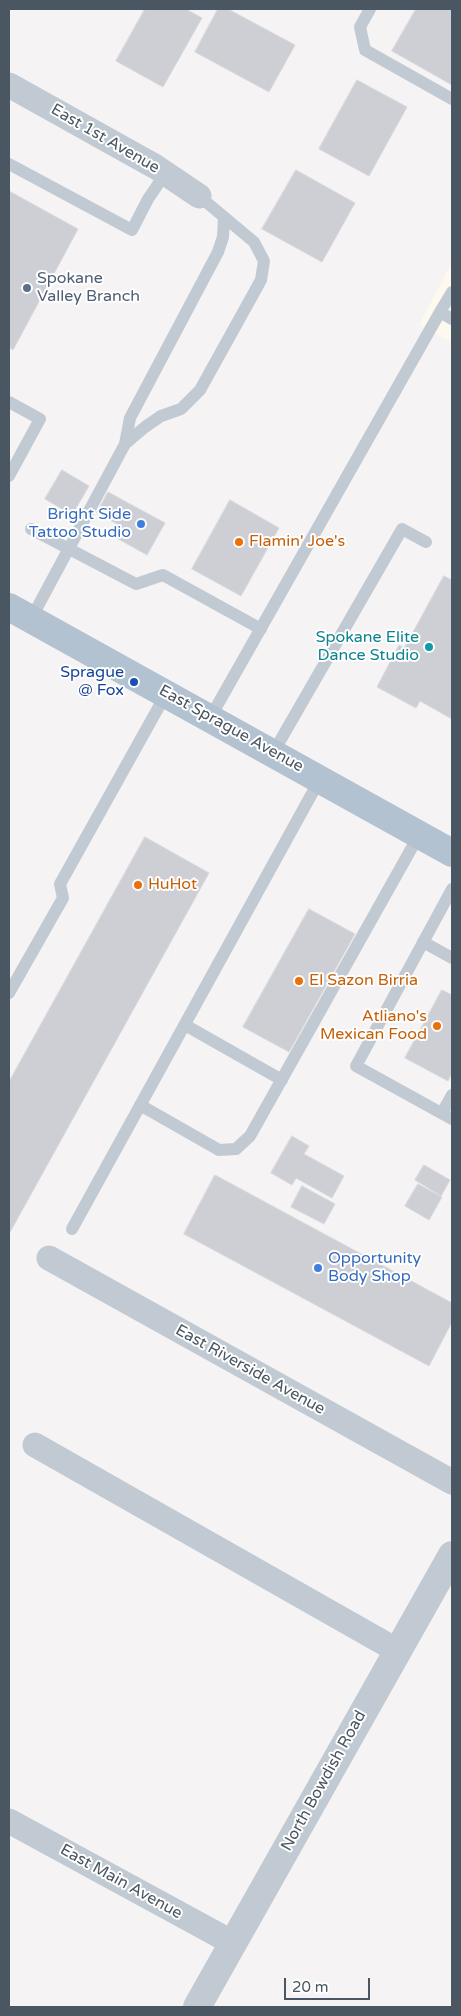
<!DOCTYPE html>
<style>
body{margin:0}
#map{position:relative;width:461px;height:2016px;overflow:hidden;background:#f5f3f3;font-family:"Varela Round",sans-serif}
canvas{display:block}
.frame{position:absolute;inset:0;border:10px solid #4a5661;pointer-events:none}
.scale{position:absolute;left:284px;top:1978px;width:86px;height:22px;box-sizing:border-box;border:2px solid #4a5661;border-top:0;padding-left:6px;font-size:15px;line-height:18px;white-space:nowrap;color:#4a5661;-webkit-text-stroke:4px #fff;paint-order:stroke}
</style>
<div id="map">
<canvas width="461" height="2016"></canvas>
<div class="frame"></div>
<div class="scale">20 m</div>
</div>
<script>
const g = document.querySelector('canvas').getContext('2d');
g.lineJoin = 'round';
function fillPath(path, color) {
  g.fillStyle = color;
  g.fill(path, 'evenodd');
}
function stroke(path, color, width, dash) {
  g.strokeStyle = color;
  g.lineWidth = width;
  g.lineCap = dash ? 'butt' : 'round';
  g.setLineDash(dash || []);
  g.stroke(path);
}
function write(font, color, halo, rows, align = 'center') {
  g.font = font + ' "Varela Round",sans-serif';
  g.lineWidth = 4;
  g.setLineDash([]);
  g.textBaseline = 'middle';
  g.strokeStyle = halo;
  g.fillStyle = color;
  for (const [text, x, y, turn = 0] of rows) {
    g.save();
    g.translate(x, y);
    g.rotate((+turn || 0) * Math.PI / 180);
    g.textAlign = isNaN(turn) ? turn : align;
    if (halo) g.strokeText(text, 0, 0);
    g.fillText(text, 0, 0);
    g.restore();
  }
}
fillPath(new Path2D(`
 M452,262V343L419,325Z`), '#fdf9ef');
const building = new Path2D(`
 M145,9H186L202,18L163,87L116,61Z
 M218,9H228L295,45L269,92L195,52Z
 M416,9H452V85L392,51Z
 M357,80L407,107L369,176L319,149Z
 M296,170L355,203L322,262L262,229Z
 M9,191L78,229L13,350L9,347Z
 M62,470L89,486L72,515L45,499Z
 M108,492L165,523L147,555L111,535L117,524L97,513Z
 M230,500L279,528L241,596L192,569Z
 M444,576L452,580V719L420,701L416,708L377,687L399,645L404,648Z
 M145,837L209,873L9,1234V1082Z
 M309,909L355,934L289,1052L243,1027Z
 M442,990L452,995V1073L448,1081L405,1058Z
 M292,1136L309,1146L304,1154L344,1176L332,1198L296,1178L292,1185L271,1173Z
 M424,1165L450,1180L441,1196L415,1180Z
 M215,1175L452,1303V1322L429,1366L184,1234Z
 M418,1184L442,1197L429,1220L405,1206Z
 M302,1186L335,1204L324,1224L291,1207Z`);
fillPath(building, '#cdcfd5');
stroke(building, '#d7d9de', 1);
stroke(new Path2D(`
 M370,9L360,27L365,50L452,99
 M9,164L132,230L148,199L165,174
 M440,312L452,292
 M9,402L40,419L9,476
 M125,444L130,418L218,252L223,237L224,217
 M31,529L136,584L163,575L261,629
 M31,619L125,444L145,427L161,416L181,409L200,390L261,280L264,261L254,242L199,196
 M210,718L440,312L452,319
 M273,753L402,529L426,542
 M452,889L356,1066L452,1119
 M423,942L452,958
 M9,993L63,898L60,884L166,694
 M185,1025L282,1080
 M140,1105L219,1150L236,1149L250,1136L419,835
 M442,1113L452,1095
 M72,1229L320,779`), '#c1cad2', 12);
stroke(new Path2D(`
 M9,85L156,167L199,196
 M49,1258L452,1482
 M35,1445L398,1651
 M9,1821L233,1943`), '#c1cad2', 25);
stroke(new Path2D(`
 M197,2007L452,1555`), '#c1cad2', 28);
stroke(new Path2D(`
 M9,607L452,853`), '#b3c2d1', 28);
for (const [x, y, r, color] of [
 [27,288,5,"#5c6f8a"],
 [141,524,5,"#3f7fe0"],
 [239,542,5,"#e8710a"],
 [429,647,5,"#0f9aa8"],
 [134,682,5,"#1a4fb4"],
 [138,885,5,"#e8710a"],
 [299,981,5,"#e8710a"],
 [437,1026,5,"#e8710a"],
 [318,1268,5,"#3f7fe0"]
]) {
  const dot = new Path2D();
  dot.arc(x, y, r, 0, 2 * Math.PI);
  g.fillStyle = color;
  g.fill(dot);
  stroke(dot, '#fff', 2);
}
write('16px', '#4a5661', '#fff', [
 ["East 1st Avenue",105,139,30],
 ["East Sprague Avenue",231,729,29],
 ["East Riverside Avenue",250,1370,29],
 ["North Bowdish Road",324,1781,-61],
 ["East Main Avenue",121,1882,29]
]);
write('16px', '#4e5e75', '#fff', [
 ["Spokane",37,279],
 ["Valley Branch",37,297]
], 'left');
write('16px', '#366cbe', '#fff', [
 ["Bright Side",131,515],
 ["Tattoo Studio",131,533],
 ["Opportunity",328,1259,"left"],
 ["Body Shop",328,1277,"left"]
], 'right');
write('16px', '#c56008', '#fff', [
 ["Flamin' Joe's",249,542],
 ["HuHot",148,885],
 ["El Sazon Birria",309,981],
 ["Atliano's",427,1017,"right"],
 ["Mexican Food",427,1035,"right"]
], 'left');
write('16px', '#0d838f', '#fff', [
 ["Spokane Elite",419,638],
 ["Dance Studio",419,656]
], 'right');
write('16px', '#164399', '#fff', [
 ["Sprague",124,673],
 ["@ Fox",124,691]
], 'right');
</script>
